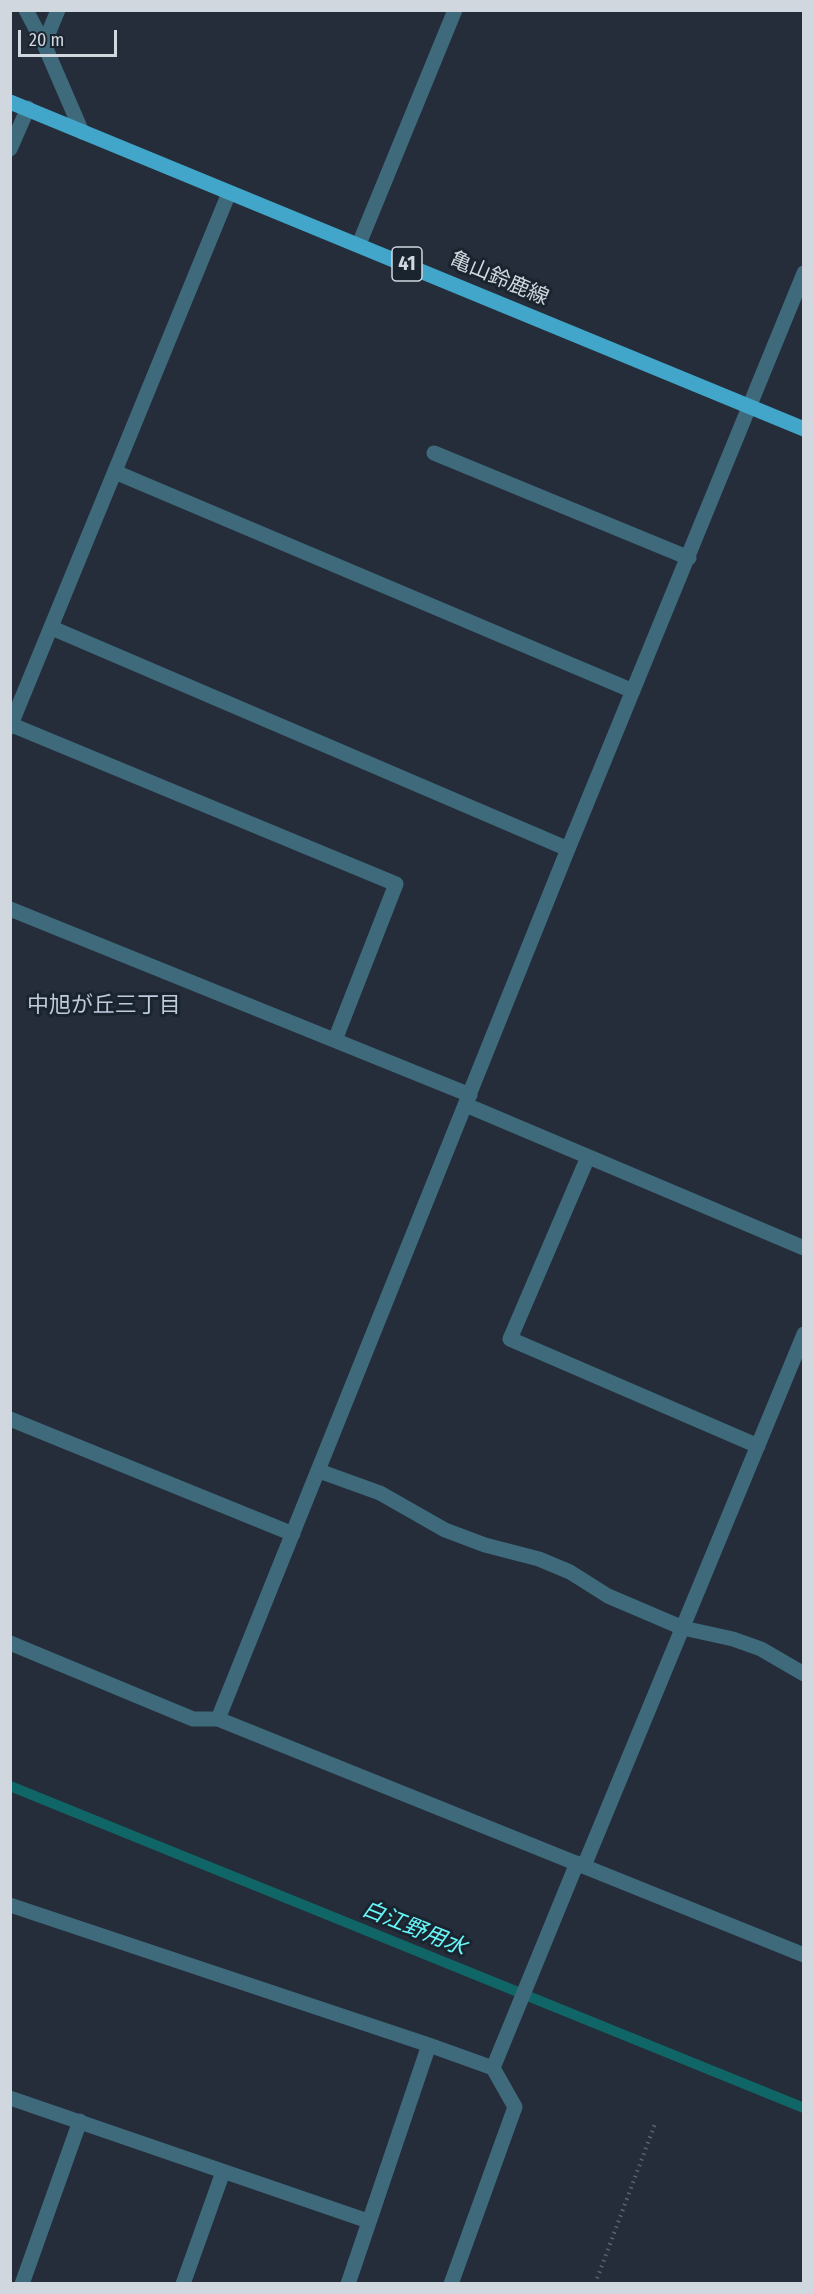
<!DOCTYPE html>
<meta charset="utf-8">
<style>
body{margin:0}
#map{position:relative;width:814px;height:2294px;overflow:hidden;background:#242d39;font-family:"Fira Sans Condensed",sans-serif}
canvas{display:block}
.frame{position:absolute;inset:0;border:12px solid #d1d7df;pointer-events:none}
.scale{position:absolute;left:18px;top:30px;width:99px;height:27px;box-sizing:border-box;border:3px solid #d1d7df;border-top:0;padding-left:8px;font-size:18px;line-height:21px;white-space:nowrap;color:#d1d7df;-webkit-text-stroke:4px #1a242f;paint-order:stroke}
</style>
<div id="map">
<canvas width="814" height="2294"></canvas>
<div class="frame"></div>
<div class="scale">20 m</div>
</div>
<script>
const g = document.querySelector('canvas').getContext('2d');
g.lineJoin = 'round';
function stroke(path, color, width, dash) {
  g.strokeStyle = color;
  g.lineWidth = width;
  g.lineCap = dash ? 'butt' : 'round';
  g.setLineDash(dash || []);
  g.stroke(path);
}
function write(font, color, halo, rows, align = 'center') {
  g.font = font + ' "Fira Sans Condensed","Noto Sans JP",sans-serif';
  g.lineWidth = 6;
  g.setLineDash([]);
  g.textBaseline = 'middle';
  g.strokeStyle = halo;
  g.fillStyle = color;
  for (const [text, x, y, turn = 0] of rows) {
    g.save();
    g.translate(x, y);
    g.rotate((+turn || 0) * Math.PI / 180);
    g.textAlign = isNaN(turn) ? turn : align;
    if (halo) g.strokeText(text, 0, 0);
    g.fillText(text, 0, 0);
    g.restore();
  }
}
stroke(new Path2D(`
 M10,1786L804,2108`), '#106566', 10);
stroke(new Path2D(`
 M595,2284L655,2124`), '#5b636e', 4, [1.5, 4.5]);
stroke(new Path2D(`
 M26,10L44,44L82,132
 M44,44L58,10
 M10,149L28,108
 M359,244L455,10
 M434,453L689,558
 M115,472L633,691
 M52,628L568,849
 M12,725L396,884L335,1040
 M10,727L229,193
 M10,909L470,1095
 M466,1105L804,1248
 M588,1157L510,1339L758,1446
 M10,1419L293,1534
 M319,1471L380,1493L445,1530L485,1545L539,1559L570,1572L608,1596L683,1628L733,1639L761,1649L804,1674
 M10,1643L193,1719H218L804,1955
 M218,1719L568,849L804,273
 M584,1866L804,1334
 M10,1905L429,2045L348,2284
 M429,2045L493,2068L577,1863
 M10,2098L368,2221
 M22,2284L80,2121
 M183,2284L223,2172
 M451,2284L515,2107L493,2068`), '#3e6a7b', 15);
stroke(new Path2D(`
 M10,102L804,429`), '#41a6c9', 15);
for (const [x, y, w] of [
 [407,264,30]
]) {
  const box = new Path2D();
  box.roundRect(x - w / 2, y - 17, w, 34, 4.5);
  g.fillStyle = '#1a242f';
  g.fill(box);
  stroke(box, '#d1d7df', 1.5);
}
write('bold 20px', '#d1d7df', null, [
 ["41",407,264]
]);
write('21px', '#d1d7df', '#1a242f', [
 ["亀山鈴鹿線",499,279,23]
]);
write('22px', '#bfcbdb', '#1a242f', [
 ["中旭が丘三丁目",104,1006]
]);
write('italic 22px', '#68f7f9', '#1a242f', [
 ["白江野用水",414,1929,22]
]);
</script>
